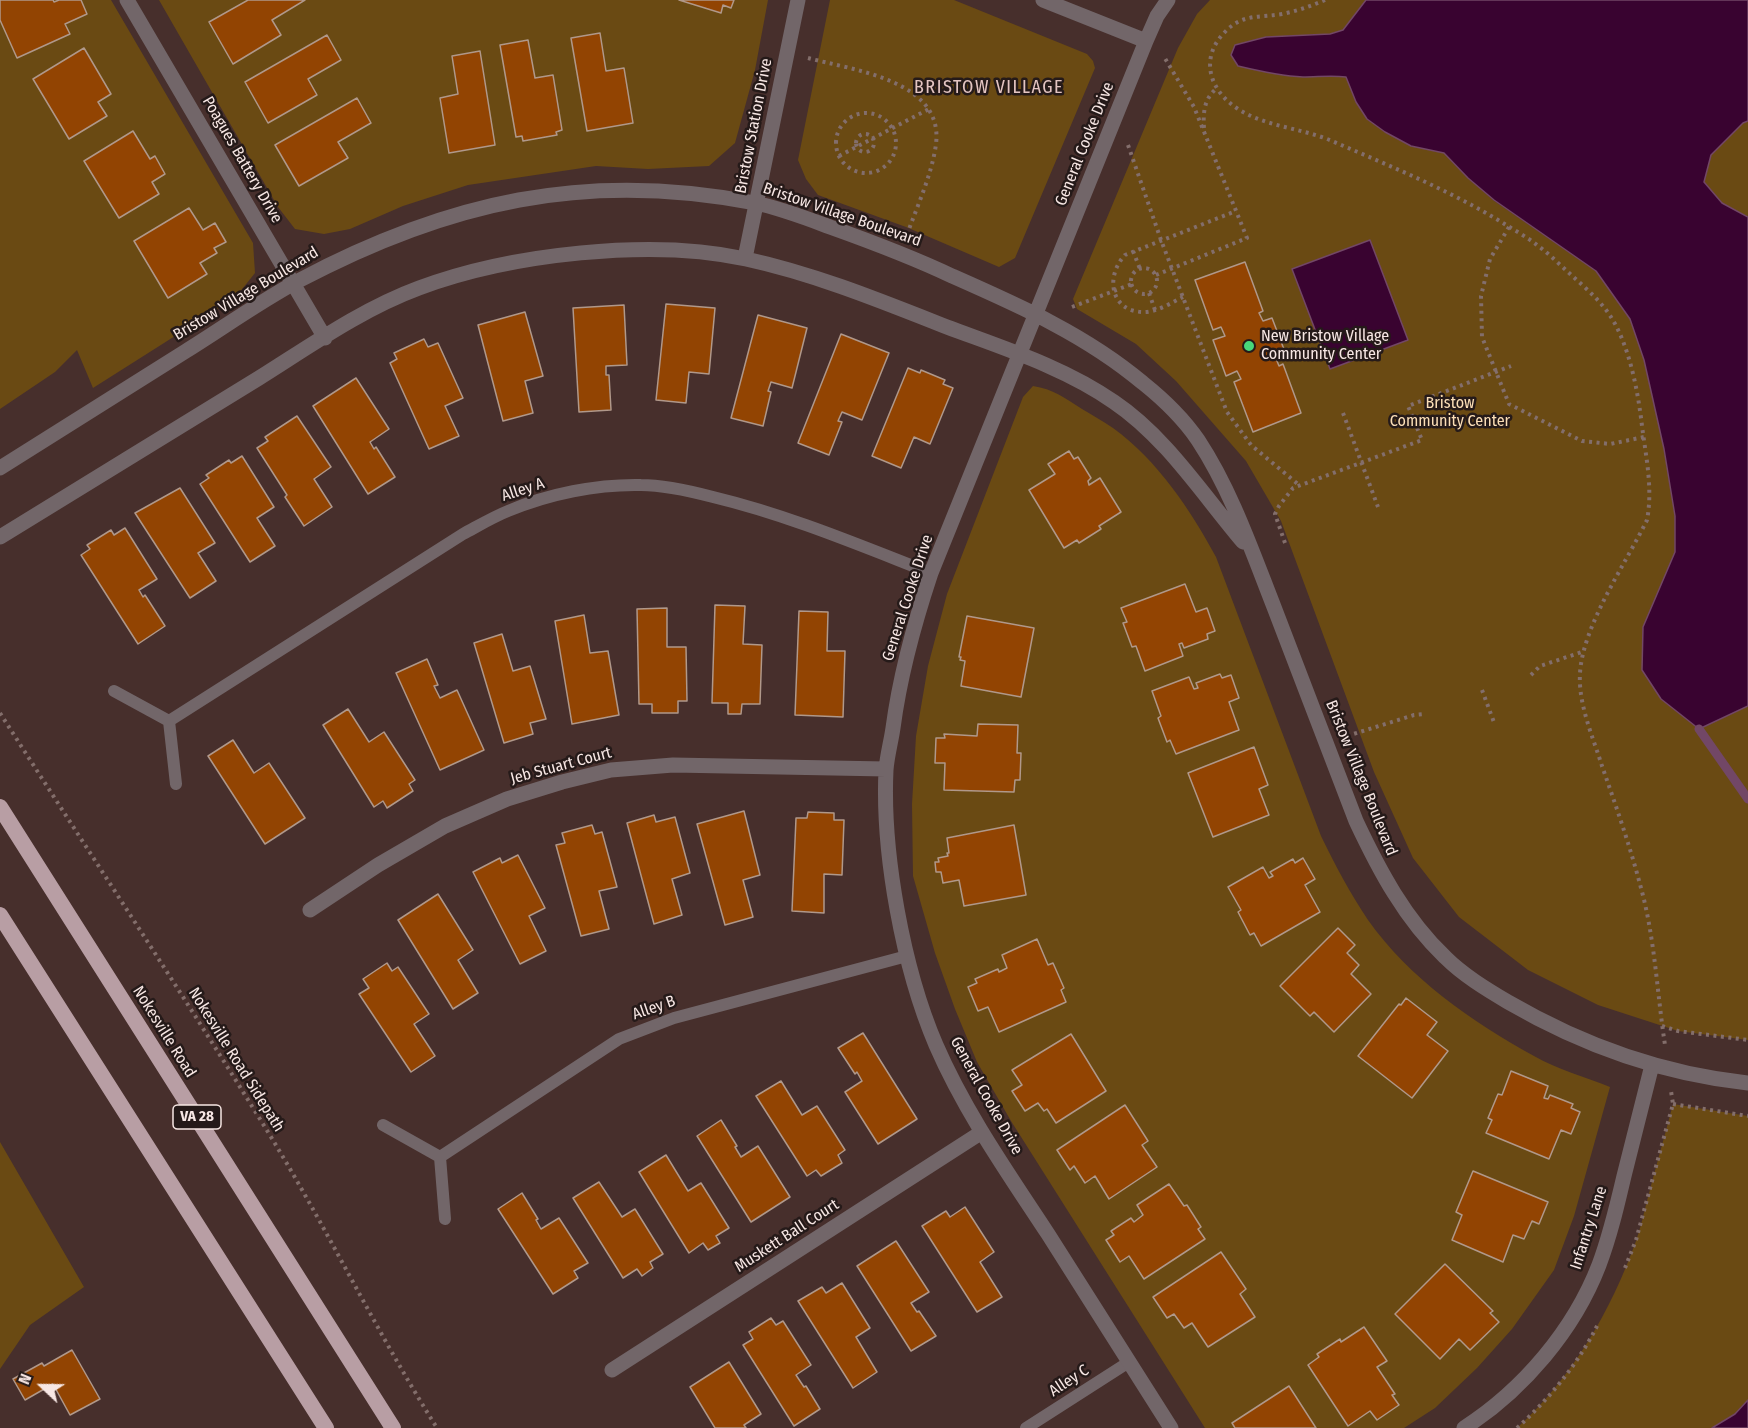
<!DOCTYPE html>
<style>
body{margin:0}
#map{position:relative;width:1748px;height:1428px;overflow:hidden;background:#472f2c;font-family:"Fira Sans Condensed",sans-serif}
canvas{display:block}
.north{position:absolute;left:12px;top:1356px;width:60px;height:60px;-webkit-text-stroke:4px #251a19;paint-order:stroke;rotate:292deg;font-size:16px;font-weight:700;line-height:24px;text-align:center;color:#f7e7e4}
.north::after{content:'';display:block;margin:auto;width:21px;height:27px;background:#f7e7e4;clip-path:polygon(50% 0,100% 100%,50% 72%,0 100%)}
</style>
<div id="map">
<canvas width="1748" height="1428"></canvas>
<div class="north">N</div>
</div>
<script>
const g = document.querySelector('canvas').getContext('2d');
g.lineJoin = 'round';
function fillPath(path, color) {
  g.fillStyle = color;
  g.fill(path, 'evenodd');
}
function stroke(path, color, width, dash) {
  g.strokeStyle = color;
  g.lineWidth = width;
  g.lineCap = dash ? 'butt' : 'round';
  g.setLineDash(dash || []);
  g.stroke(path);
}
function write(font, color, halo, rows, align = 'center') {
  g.font = font + ' "Fira Sans Condensed",sans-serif';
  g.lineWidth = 5;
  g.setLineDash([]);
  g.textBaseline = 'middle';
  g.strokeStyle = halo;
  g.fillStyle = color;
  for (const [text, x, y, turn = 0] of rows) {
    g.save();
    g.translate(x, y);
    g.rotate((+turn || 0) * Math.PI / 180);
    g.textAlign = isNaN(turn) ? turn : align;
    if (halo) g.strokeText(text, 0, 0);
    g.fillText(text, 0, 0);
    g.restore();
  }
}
fillPath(new Path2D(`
 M0,0H111L253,243L255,273L235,298L93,388L77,350L55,372L0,409Z
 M159,0H768L755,70L735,143L709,166L648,169L596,166L468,185L403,206L350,229L324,234L295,229L278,207Z
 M830,0H954L1087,54L1093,61L1095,68L1015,258L999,267L906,227L818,195L806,179L798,160Z
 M1210,0H1366L1343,30L1330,34L1266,37L1235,45L1238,66L1303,77L1333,75L1346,77L1356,102L1367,119L1385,132L1411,146L1444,153L1468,178L1493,200L1596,271L1630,319L1644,360L1664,449L1675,516V552L1662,587L1661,699L1699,729L1748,706V1040L1678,1031L1598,1005L1528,970L1459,917L1413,858L1374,772L1281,521L1246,461L1176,381L1136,344L1077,309L1073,299L1178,48L1197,14Z
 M1748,121V217L1722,203L1704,182L1710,155L1743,123Z
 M1033,386C1053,389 1065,398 1082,409C1092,415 1103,421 1113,428C1158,461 1190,509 1216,557L1321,836C1335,865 1350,893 1368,920C1409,978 1472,1022 1534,1056C1557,1069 1585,1077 1610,1087L1574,1216L1554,1270L1512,1329L1477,1368L1435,1408L1404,1428H1205L1011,1121L977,1062L955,1009L935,953L913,876L912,804L916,736L928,666L947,594L1023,397Z
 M1673,1104L1748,1116V1428H1517C1572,1378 1611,1311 1636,1241C1641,1227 1644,1212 1648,1197C1656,1166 1665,1135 1673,1104Z
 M0,1142L84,1287L30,1325L0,1369Z`), '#6a4a13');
const water = new Path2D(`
 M1366,0H1748V121L1743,123L1711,155L1704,182L1722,203L1748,217V706L1699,729L1661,699L1642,670L1643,627L1675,552V516L1664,449L1644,360L1630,319L1596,271L1494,200L1468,178L1444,153L1411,146L1385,132L1367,119L1356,102L1346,77C1331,75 1318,77 1303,77C1282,76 1259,71 1238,66L1231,55L1235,45L1266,37L1330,34L1343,30Z
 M1370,240L1408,340L1330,369L1292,269Z
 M1748,1400V1428H1712L1735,1414Z`);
fillPath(water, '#390330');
stroke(water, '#724766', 1.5);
stroke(new Path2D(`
 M1699,729L1748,799`), '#724766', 9);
const building = new Path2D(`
 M0,0H53L54,2L59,0H81L87,14L65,24L70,34L17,58L0,20Z
 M248,0H305L272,20L281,35L233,64L209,22Z
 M679,0H734L731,8L723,5L721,13Z
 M600,33L606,71L624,68L633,123L587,131L571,38Z
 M327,35L341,60L308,79L317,95L268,123L245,82Z
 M528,40L535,78L553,75L562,130L556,132L557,135L523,141L522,136L516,137L500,45Z
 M84,48L111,94L98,102L107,116L69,139L33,79Z
 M480,51L495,145L449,153L440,98L458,94L452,56Z
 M357,98L371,123L338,142L348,158L299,186L275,145Z
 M133,131L150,159L155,156L165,174L152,182L159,194L119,218L84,161Z
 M189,208L203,230L215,223L226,242L214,248L217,253L200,263L207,274L168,298L134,241Z
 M1245,262L1263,311L1259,313L1263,321L1272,318L1285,352L1275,356L1279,366L1283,364L1301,413L1253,432L1234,382L1241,379L1237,371L1226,376L1213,340L1225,336L1221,327L1213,330L1195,280Z
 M666,304L715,308L709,374L689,372L686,403L656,400Z
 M624,305L627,365L606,366V375H609L611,410L579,412L573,308Z
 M525,312L543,376L525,381L533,413L503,421L478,325Z
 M758,315L807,328L792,388L771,382L768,391L771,392L763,426L731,418Z
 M841,334L889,353L862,420L842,412L838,421L842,422L829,455L798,443Z
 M424,339L428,347L438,343L463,398L445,406L459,436L429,449L390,363L397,359L394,353Z
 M908,368L920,373L921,370L945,380L943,384L953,388L930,444L914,437L901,468L872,456Z
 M356,378L389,429L370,442L374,449L376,447L395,477L368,494L313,406Z
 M297,416L331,467L314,479L332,507L304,526L285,497L287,495L257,448L268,441L265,437Z
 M1069,451L1074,459L1078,457L1091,478L1088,481L1089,485L1100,478L1121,512L1099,526L1101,529L1079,543L1077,540L1064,548L1029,490L1055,474L1048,464Z
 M242,456L274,507L257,518L275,546L250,562L200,484L209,478L206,475L229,460L231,463Z
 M180,488L215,543L198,553L216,581L190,598L135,513Z
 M125,528L157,579L139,590L143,597L145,595L165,626L138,644L81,555L90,549L87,545L111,530L114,535Z
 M1185,584L1196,612L1207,608L1215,631L1207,634L1208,639L1184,648L1182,643L1179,644L1183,656L1145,671L1136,646L1132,647L1123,623L1127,622L1121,608Z
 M715,605L745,606L743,644L762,645L760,704H742L741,714H728V703H712Z
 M667,608V647H686L687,701H678V713H652V704H639L637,609Z
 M799,611L828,612L827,651H845L843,717L795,715Z
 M584,615L590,653L608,651L619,715L572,724L555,621Z
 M967,616L1034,628L1021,697L961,686L965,661L960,660L961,657H959Z
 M502,634L513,671L530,666L546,719L530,723L533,734L504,743L474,643Z
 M427,659L438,685L434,686L440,698L457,690L484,750L440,770L396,673Z
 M1220,674L1222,678L1231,675L1239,698L1229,702L1239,730L1176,754L1170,740L1167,742L1158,718L1161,716L1152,691L1189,677L1194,689L1198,688L1196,683Z
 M348,709L369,742L384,732L415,780L409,784L413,791L387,808L383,801L374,807L323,725Z
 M978,724L1018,725L1017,753H1021L1020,780H1015L1014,792L944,790L945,763H935L936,738H945L944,734L977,736Z
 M233,740L254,773L269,763L305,818L265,844L208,756Z
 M1254,747L1268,785L1259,789L1269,815L1213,837L1188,773Z
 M744,811L760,875L743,880L753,917L725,925L697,824Z
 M808,812L834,813V820H844L842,875L824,874V913L792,911L796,818H807Z
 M654,815L656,822L675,817L690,873L672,879L682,915L654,924L627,823Z
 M592,825L595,834L602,832L617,887L599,891L609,929L581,936L556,845L565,843L562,833Z
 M1014,825L1026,895L964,906L959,880L943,883L941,872H936L935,862H939L938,858L948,856L947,853H949L947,838Z
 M518,855L545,908L529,916L546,951L520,964L473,872L500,858L502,863Z
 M1303,858L1315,879L1305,885L1320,912L1261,946L1254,933L1250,935L1238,912L1241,910L1228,887L1263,867L1269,878L1273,876L1270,872L1293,859L1295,863Z
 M438,894L473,950L458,960L478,993L453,1009L398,920Z
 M1338,928L1355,945L1347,953L1359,965L1351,974L1371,994L1334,1032L1314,1012L1310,1016L1280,986Z
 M1037,939L1048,965L1053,963L1064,988L1061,990L1066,1002L999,1032L988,1007L978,1011L968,987L977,983L975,979L998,969L999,972L1007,968L1002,955Z
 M387,963L392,971L398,967L429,1014L414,1024L435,1056L411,1072L359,994L369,988L363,979Z
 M1406,998L1437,1022L1427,1035L1448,1051L1412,1098L1358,1056L1399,1004L1401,1005Z
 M863,1033L917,1119L878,1144L845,1092L862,1081L857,1072L855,1074L838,1048Z
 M1071,1034L1106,1091L1056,1123L1047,1109L1044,1111L1038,1103L1025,1111L1012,1091L1022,1085L1012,1070Z
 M1511,1071L1548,1086L1544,1098L1548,1099L1550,1095L1573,1104L1571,1108L1580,1112L1571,1134L1561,1130L1549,1159L1486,1133L1492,1120L1488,1118L1498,1094L1502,1095Z
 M781,1081L802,1115L817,1106L845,1150L838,1155L842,1163L821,1176L816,1170L807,1176L756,1096Z
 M1125,1105L1148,1141L1142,1145L1157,1167L1109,1199L1095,1176L1085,1183L1074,1166L1070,1170L1057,1150Z
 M721,1120L737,1146L735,1147L741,1157L758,1146L790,1197L751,1222L697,1136Z
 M666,1155L688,1191L701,1183L729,1228L716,1236L720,1243L708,1250L703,1243L689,1253L639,1172Z
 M1473,1171L1548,1202L1539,1224L1532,1221L1524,1239L1513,1235L1503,1262L1452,1240L1462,1215L1456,1212Z
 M599,1182L622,1217L635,1209L663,1254L650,1262L653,1268L642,1276L637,1269L623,1278L573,1198Z
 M1169,1184L1184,1206L1187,1205L1201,1227L1198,1229L1205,1239L1144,1279L1129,1256L1120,1262L1106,1240L1114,1235L1111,1231L1131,1218L1134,1222L1143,1215L1137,1205Z
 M522,1193L538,1219L536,1220L541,1229L559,1218L588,1263L574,1271L578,1278L553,1294L498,1209Z
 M965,1207L994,1252L980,1262L1002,1297L977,1312L922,1226L946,1211L950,1217Z
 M896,1241L929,1292L911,1303L917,1312L919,1311L936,1336L911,1351L857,1266Z
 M1221,1252L1246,1289L1240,1294L1255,1317L1208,1347L1192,1323L1184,1328L1174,1314L1167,1318L1153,1297Z
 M1445,1264L1493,1311L1490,1313L1499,1322L1470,1350L1459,1339L1440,1359L1395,1314Z
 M842,1283L870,1328L856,1337L877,1372L853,1388L798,1301L822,1287L826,1293Z
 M771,1318L776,1325L783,1321L811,1365L796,1375L804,1387L806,1386L820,1409L794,1426L743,1345L753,1339L749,1332Z
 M1364,1327L1387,1361L1377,1367L1395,1394L1392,1395L1399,1405L1377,1420L1370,1411L1348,1426L1308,1365L1319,1357L1317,1354L1340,1339L1341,1342Z
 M72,1350L100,1399L70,1415L53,1384L25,1400L13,1379L42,1363L44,1366Z
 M729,1362L761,1414L744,1425L746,1428H715L690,1387Z
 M1289,1386L1316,1428H1235L1232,1423Z`);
fillPath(building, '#924402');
stroke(building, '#b0988a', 1.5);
stroke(new Path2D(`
 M1325,0C1311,6 1297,11 1282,14C1260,18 1242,13 1224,33C1199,59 1210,91 1238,109C1266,127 1302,128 1332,141C1390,166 1449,190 1503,223C1514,230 1527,237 1537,245C1548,253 1558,263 1568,272C1582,285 1598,298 1609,314C1629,343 1638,391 1642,426C1646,457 1653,489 1647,520C1625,565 1583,625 1580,673C1578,704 1593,737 1602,766C1616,806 1630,846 1641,888C1655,939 1657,993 1665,1045
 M808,58C852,70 944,80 936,144C932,174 918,204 908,232
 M836 143a30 30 0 1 1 60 0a30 30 0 1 1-60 0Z
 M1204,128C1203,113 1204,99 1216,89
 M856 143a9 9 0 1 1 18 0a9 9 0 1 1-18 0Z
 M1128,145L1161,240L1227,412L1251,445L1299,485
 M839,156L929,109
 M1509,227L1490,259L1481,296L1482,337L1509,404L1582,441L1610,444L1644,437
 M1133,251L1140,269
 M1131 281a13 13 0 1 1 26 0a13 13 0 1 1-26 0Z
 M1156,275L1247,238L1194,107L1163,55
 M1149,293L1155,310
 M1183,297C1171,303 1157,312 1144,312C1110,312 1105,276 1125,255L1236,211
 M1072,307L1132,284
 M1343,413L1378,507
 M1285,543L1275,514L1279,506L1293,488L1422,440L1408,406L1511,366
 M1531,675L1540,666L1582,652
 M1482,690L1495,725
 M0,713C90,854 183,994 271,1137C329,1232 377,1333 437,1428
 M1347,736L1414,715L1424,714
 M1662,1026L1678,1031L1748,1040
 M1673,1104L1748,1116
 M1625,1268L1636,1240L1673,1104L1671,1091
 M1517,1428C1549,1399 1579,1363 1598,1324`), '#836e6b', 4, [3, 4.5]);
stroke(new Path2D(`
 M114,691L169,721L176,784
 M169,721L463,534C478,526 493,517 508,511C548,494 597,484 641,485C665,485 690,491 713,497C788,515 859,545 931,573
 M383,1125L440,1157L445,1219
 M440,1157L619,1039L674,1018L907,956
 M1026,1428L1129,1362`), '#726669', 12);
stroke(new Path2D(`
 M127,0L325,338
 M1043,0L1146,41
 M1168,0L1157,16L1146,41L931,573C914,624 900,675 893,728C891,742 887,756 886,770C882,853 903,968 936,1045C965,1112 1008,1173 1048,1234C1089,1299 1130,1363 1171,1428
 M745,258L798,0
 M0,468C62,429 124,390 186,351C223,328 259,302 298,281C447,202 586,170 755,203C780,208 806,218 830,227C872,242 912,257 952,276C1020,306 1086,335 1143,383C1163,399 1183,418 1198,440C1231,490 1252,551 1274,607C1301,678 1329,750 1356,821C1379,870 1405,919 1445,957C1463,975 1486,989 1508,1002C1582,1045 1663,1074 1748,1083
 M0,537C86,484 173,431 259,378C310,346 362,309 419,288C510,254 651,238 746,259C815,274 881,301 947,327C1003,348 1064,367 1114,402C1166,437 1203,495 1243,542
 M310,910L378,865L445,826L507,799L562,782L611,770L673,765L886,769
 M612,1370L982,1132
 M1464,1428C1523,1390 1574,1330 1599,1265C1610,1236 1617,1206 1624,1176C1633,1139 1643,1102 1652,1065`), '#726669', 15);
stroke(new Path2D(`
 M0,807L393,1428
 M0,915L326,1428`), '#b89ea4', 16);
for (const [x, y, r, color] of [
 [1249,346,6,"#48d779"]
]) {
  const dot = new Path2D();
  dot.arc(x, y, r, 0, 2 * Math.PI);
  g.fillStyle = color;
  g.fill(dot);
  stroke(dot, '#251a19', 2);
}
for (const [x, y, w] of [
 [197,1117,48]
]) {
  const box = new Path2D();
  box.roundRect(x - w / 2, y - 12, w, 24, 4.5);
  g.fillStyle = '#251a19';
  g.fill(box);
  stroke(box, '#f7e7e4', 1.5);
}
write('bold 15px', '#f7e7e4', null, [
 ["VA 28",197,1117]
]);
write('16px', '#f7e7e4', '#251a19', [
 ["Bristow Station Drive",754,126,-79],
 ["General Cooke Drive",1085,144,-68],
 ["Poagues Battery Drive",242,160,60],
 ["Bristow Village Boulevard",842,215,19],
 ["Bristow Village Boulevard",246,294,-31],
 ["Alley A",523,490,-18],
 ["General Cooke Drive",908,598,-72],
 ["Jeb Stuart Court",561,766,-15],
 ["Bristow Village Boulevard",1361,778,68],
 ["Alley B",654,1008,-19],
 ["Nokesville Road",164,1032,58],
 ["Nokesville Road Sidepath",236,1060,58],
 ["General Cooke Drive",986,1096,61],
 ["Infantry Lane",1589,1228,-72],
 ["Muskett Ball Court",787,1236,-33],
 ["Alley C",1069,1381,-33]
]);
write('16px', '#f7e7e4', '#251a19', [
 ["New Bristow Village",1261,337],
 ["Community Center",1261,355]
], 'left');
write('16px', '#fcdfb7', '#251a19', [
 ["Bristow",1450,404],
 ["Community Center",1450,422]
]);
g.letterSpacing = '1.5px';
write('18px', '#e4c5c2', '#251a19', [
 ["BRISTOW VILLAGE",989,88]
]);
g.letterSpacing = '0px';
</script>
